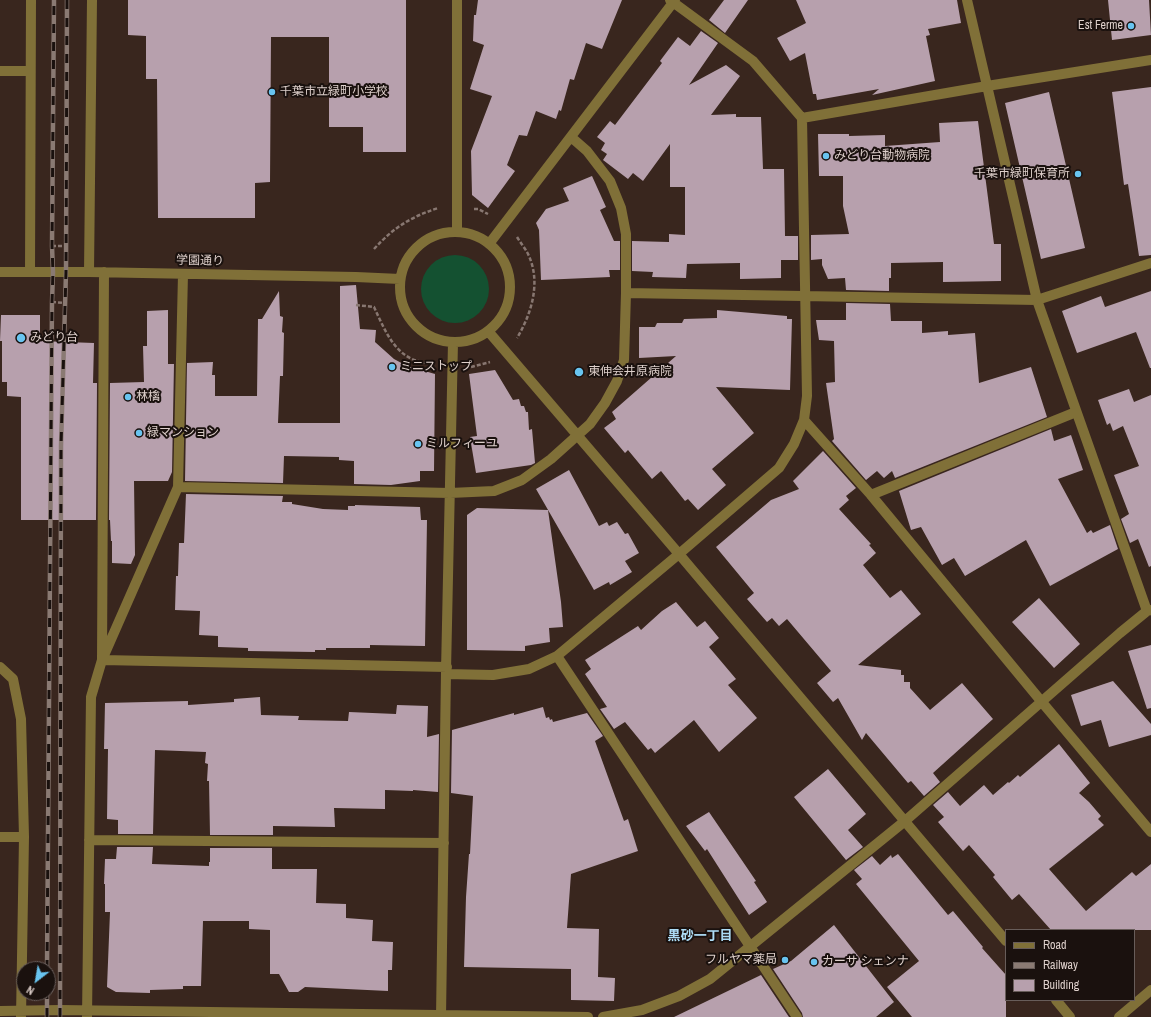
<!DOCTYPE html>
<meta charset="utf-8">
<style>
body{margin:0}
#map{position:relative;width:1151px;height:1017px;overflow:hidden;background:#39261e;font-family:"Archivo Narrow",sans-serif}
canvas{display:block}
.legend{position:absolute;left:1005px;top:929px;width:130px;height:72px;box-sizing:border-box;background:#1a110e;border:1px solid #685d5a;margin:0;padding:5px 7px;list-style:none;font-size:12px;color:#ded0cb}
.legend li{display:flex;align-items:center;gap:8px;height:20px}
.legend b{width:20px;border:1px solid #685d5a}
.north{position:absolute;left:16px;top:961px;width:40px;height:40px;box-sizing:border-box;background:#1a110e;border:1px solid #685d5a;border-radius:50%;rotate:211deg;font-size:11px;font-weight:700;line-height:16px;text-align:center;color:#ded0cb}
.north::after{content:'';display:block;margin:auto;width:14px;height:18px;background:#68c4f0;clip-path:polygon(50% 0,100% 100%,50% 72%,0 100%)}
</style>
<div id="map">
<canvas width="1151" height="1017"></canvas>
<ul class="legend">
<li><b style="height:5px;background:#807038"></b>Road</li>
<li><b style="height:5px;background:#8a7a73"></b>Railway</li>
<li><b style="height:11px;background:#b7a0ad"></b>Building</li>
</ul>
<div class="north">N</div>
</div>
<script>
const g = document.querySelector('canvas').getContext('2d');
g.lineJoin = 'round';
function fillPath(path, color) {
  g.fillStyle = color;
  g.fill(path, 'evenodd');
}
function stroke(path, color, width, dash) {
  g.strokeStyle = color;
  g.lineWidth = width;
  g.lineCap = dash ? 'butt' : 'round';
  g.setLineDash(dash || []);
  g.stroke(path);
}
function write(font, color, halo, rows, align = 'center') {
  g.font = font + ' "Archivo Narrow","Noto Sans JP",sans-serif';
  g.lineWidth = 4;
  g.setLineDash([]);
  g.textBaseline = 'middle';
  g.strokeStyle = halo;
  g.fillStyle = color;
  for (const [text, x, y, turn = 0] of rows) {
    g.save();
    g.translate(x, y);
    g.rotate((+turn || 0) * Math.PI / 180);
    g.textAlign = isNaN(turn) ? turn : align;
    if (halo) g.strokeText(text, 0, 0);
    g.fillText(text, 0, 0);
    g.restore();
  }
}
fillPath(new Path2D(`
 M421 289a34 34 0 1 1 68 0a34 34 0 1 1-68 0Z`), '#145131');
fillPath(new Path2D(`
 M128,0H406V152H363V127H329V37H271L270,182L255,183V218H158L157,79H146V36L128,35Z
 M478,0H622L602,49L586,43L574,80L570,79L561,111L559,110L556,119L536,111L527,136L519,135L507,165L515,171L488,208L472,195L471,151L492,96L470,89L484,45L473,41L474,15H476Z
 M724,0H748L725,33L709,20Z
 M796,0H957L961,23L928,29L930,35L926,36L935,81L872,95L879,89L817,100L816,94H813L805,53L790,61L777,38L806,23Z
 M1108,0H1149L1151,35L1112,40Z
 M701,31L718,43L689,85L726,65L740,76L711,115L736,114V117H761L763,169H784L785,236H798V260H781V278L740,279V263L687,264L686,278L652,277L653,272L632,271V241L669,242V234L685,235V187H670V144L643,181L633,173L628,179L603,160L607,154L601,150L605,143L597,137L610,121L615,125L662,63L660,61L678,37L690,46Z
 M1151,87V255L1139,256L1128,184L1124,185L1112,92Z
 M1049,92L1085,248L1041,259L1005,103Z
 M978,121L994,244H1001V281L943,282V262L891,263V278H889V291L846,290L845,278L828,279L822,265V259L811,260V235L849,234L843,206V176H819L818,134H849V136L885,135V146L940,142L939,123Z
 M592,176L606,207L600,210L614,241H620V270H609L610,277L541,280L539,230L536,223L546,209L569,201L563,188Z
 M356,285L360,329L376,330L375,342L394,359L407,366L435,374L434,471H420V481L391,485L354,484V461L339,460V457L284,456L283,483L185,481L187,363L213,362L212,375H215V396H257L258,319H262L279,291L280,316L283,317L282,332L284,333L283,376H280L278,423H340V286Z
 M1151,291V368H1150L1136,332L1077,353L1062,311L1101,296L1105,307Z
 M846,303L890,304L891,321H922V333L948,331V335L975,333L979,383L1031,367L1047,417L895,478L892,471L884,478L877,471L866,480L832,441L834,439L826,383L835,382L834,341L819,340L816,320H846Z
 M168,310V364H174L172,472L168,481H134L135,555L131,564L112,563V541H111L110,520H109L110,383L144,382L143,346H147V311Z
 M717,310L787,316V319H792L790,390L716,387L754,433L712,469L726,485L698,510L688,499L685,501L661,471L652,479L628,450L625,453L604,428L616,419L612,412L676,356L639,358V327H655L657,323H682L684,319L717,318Z
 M1,315H40V341L94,343L93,383H97L96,520H21V397L7,396V382H2V341H0Z
 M495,370L513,400L519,399L521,406H524L526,412H528L529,430L532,429L535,463L531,465L476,473L470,437L477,436L469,374Z
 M1129,389L1134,402L1151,395V566L1149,567L1138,539L1130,543L1121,519L1129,514L1114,475L1139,466L1123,426L1113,431L1110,423L1107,425L1098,400Z
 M1051,429L1054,441L1071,435L1083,470L1058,479L1087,533L1091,530L1093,533L1110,525L1118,549L1050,586L1026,540L965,576L954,558L942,565L921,527L911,530L899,491Z
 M823,451L856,488L846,496L849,500L839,509L871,544L869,545L876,553L863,565L890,598L901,590L921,614L858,665L901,670V675H904V682H910V688L930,710L962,683L993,719L933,773L940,782L924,796L911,781L908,783L866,733L862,740L838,698L833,702L817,683L831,671L787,619L779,626L772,618L767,622L747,599L754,593L716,547L771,500L799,489L793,481Z
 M569,470L599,526L607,522L609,526L617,522L625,534L628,533L639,553L625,561L632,572L610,585L609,582L594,590L536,489Z
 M186,494L283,496L282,502H292V504L323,509L348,510V506H355V505L420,507L421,520H427L425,646L370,645V648H326V650H315V652L248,651V648L218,647V636L199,635L200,611L175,610L176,576H178L179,543H184Z
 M477,508L548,510L561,602L563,627L549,628L550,642L525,646V651L467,650V515Z
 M1039,598L1080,644L1054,668L1012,622Z
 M676,602L697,627L705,621L719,638L709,647L736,679L728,685L757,718L719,752L694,720L655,753L651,748L648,750L625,722L614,729L600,709L607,707L585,674L591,669L585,660L638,626L641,630L662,611Z
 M1151,645V708L1147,709L1128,651Z
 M1113,681L1151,724V735L1109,747L1101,720L1081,726L1071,695Z
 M260,697L261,715L299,716L298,720L348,721L349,712L396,714L397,705L428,706L427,737L439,734L438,792L413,790V791L385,790V809L334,808L335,827L273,826V835H210L209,781H207L208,764L205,763L206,752L155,750L153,834H118V820L107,819L108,749H104L105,703L188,701V705L234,702V699Z
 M543,707L546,718L549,717L550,720L552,719L553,722L587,713L603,736L595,741L624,821L628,819L638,851L571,874L567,928L599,929L598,977L615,978L614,1001L571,1000V969L464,967L466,897L469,854H470L473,796L451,793L452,730L514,713V715Z
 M1059,744L1090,783L1079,793L1089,802L1101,816L1098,819L1104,825L1049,869L1086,911L1132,872L1136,876L1151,864V930H1051L1019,894L1012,900L993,877L995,875L969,845L963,851L938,822L944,817L933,805L948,792L960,806L984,785L993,795L1008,782L1009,783L1018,775L1020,777Z
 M828,769L866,814L848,830L863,847L846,860L794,797Z
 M709,812L756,881L754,882L767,902L749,915L707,849L705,851L686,826Z
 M117,847H153L152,864L209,866V862H210V848H272V869H317L316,903L346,904V918L373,920L372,941L393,942L392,970H388V991L305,987L298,992H289L279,974H270V930L249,929V921H203L201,986H183V989L150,990V993L116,992L107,987L110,912H105V884H104L105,859H116Z
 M898,854L948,915L953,911L983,947L982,948L1006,975V1017H912L887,987L919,961L856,884L862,879L854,870L872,856L880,865L891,855L892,858Z
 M834,925L894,1002L876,1017H803L802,1013L773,969L791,961Z
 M761,975L789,1017H674Z`), '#b7a0ad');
stroke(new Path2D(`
 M474,209H478L488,214
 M517,237C520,242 524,247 527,252C542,280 532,313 517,338
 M52,246H65
 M374,249C394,227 411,217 438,208
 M52,302L65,303
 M356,305L374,307C383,326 392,350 412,359C419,362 427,363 434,365
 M471,367L490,362`), '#887771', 2.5, [4, 2]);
stroke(new Path2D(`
 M967,0L1037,300L1147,611
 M0,71H30
 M802,118L987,86L1151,60
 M457,231V0
 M400 287a55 55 0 1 1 110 0a55 55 0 1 1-110 0Z
 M489,244L675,0
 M0,272H89L356,277L400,279
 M30,272L31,0
 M89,272L92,0
 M183,274L178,487L102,660L447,667
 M626,293L1037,300L1151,263
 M488,331L679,554L1006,941
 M804,420L871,495L1041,701L1151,832
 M178,487L450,493L494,491L522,480L551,459L590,424L605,403L617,381L624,360L626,293V234L621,208L610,181L587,151L571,137
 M871,495L1076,412
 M557,656L797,1017
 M0,667L13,679L21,719L24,837L21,1017
 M446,674L493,675L529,669L557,656L679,554L779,468L794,444L804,420L807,396L802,118L753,61L670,0
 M0,837H24
 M89,840L444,843
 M1056,1000L1070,1017
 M0,1011L60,1010L588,1017
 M87,1017L91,697L102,660L104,272
 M441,1017L446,671L453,342
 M603,1017L642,1010L679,996L710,979L905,821L1120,633L1147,611L1151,610
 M1119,1017L1151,990`), '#807038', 10);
const rail = new Path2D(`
 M47,969L52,302L53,272L52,246L54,0
 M47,1017V993
 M60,1017L61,446L66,272L67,0`);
stroke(rail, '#8a7a73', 4.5);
stroke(rail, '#1a110e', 3, [9]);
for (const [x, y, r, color] of [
 [1131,26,4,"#68c4f0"],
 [272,92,4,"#68c4f0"],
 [826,156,4,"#68c4f0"],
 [1078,174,4,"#68c4f0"],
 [21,338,5,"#68c4f0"],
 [392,367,4,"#68c4f0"],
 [579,372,5,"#68c4f0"],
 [128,397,4,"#68c4f0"],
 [139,433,4,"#68c4f0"],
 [418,444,4,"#68c4f0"],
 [785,960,4,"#68c4f0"],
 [814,962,4,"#68c4f0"]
]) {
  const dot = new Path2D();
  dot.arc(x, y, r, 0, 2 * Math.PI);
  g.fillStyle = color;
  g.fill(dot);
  stroke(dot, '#1a110e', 1.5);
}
write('12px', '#ded0cb', '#1a110e', [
 ["Est Ferme",1123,26,"right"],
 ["千葉市立緑町小学校",280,92],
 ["みどり台動物病院",834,156],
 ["千葉市緑町保育所",1070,174,"right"],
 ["みどり台",30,338],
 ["ミニストップ",400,367],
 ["東伸会井原病院",588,372],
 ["林檎",136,397],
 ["緑マンション",147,433],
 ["ミルフィーユ",426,444],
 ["フルヤマ薬局",777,960,"right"],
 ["カーサ シェンナ",822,962]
], 'left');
write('12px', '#ded0cb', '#1a110e', [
 ["学園通り",200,261,1]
]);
write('bold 13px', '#aeddf6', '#1a110e', [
 ["黒砂一丁目",700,937]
]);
</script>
